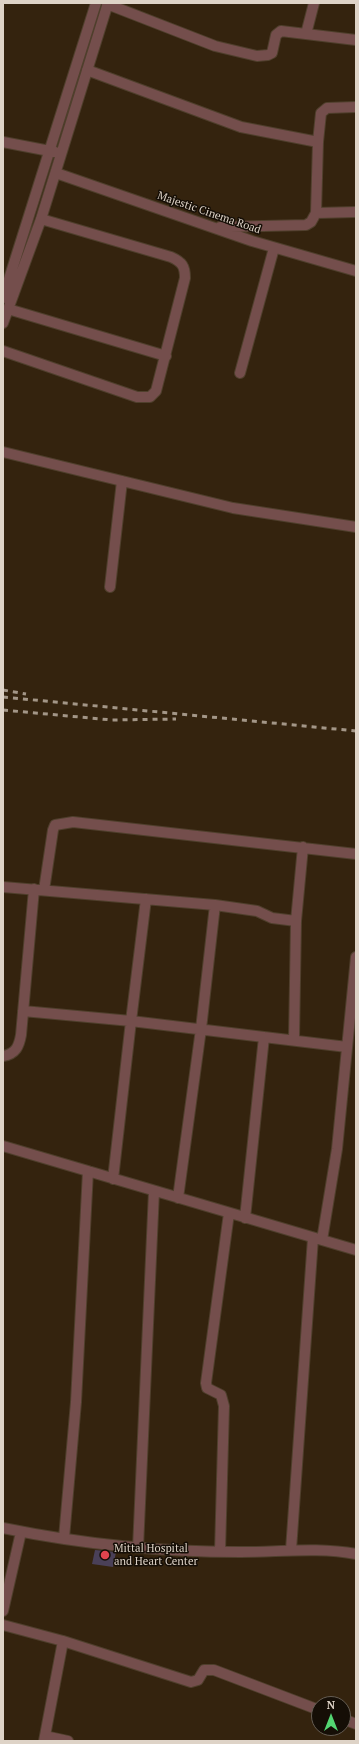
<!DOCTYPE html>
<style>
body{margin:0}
#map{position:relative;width:359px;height:1744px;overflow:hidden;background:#34230e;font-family:"PT Serif",serif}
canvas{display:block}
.frame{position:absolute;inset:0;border:4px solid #ded3c7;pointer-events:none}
.north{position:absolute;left:311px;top:1696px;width:40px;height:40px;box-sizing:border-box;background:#150e06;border:1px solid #655d53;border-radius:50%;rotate:0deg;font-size:11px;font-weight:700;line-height:16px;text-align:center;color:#ded3c7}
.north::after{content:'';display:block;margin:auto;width:14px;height:18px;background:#53d672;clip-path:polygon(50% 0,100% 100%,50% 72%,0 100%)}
</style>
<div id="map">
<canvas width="359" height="1744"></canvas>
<div class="frame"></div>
<div class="north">N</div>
</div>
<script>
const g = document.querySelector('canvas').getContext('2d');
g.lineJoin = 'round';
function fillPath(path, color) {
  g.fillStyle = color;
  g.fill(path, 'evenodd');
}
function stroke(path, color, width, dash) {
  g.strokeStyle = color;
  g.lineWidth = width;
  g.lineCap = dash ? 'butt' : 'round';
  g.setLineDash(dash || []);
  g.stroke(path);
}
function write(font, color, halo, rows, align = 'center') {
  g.font = font + ' "PT Serif",serif';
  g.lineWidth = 3;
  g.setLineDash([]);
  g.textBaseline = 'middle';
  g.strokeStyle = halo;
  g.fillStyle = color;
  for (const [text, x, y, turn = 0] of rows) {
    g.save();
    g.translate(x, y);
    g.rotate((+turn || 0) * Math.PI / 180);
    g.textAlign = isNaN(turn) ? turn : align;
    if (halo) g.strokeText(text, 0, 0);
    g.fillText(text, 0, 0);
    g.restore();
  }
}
fillPath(new Path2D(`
 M95,1550L116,1552L113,1567L92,1564Z`), '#4a4058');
const minor = new Path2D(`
 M107,4L215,46L257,56L268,55L272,53L276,35L281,31L356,40
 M306,34L314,3
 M87,70L241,127L318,142
 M3,142L55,152
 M56,173L252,241L356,271
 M316,213L356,212
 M220,227L306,225L311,222L316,213L318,142L321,113L327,108L356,107
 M3,298L96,3
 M8,309L166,356
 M3,323L41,219L108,3
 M3,351L137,397H150L156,391L185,278C185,266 182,262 171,257L41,219
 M240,373L274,248
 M3,452L233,508L356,527
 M110,587L122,481
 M3,887L215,905L257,911L272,918L296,921
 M44,890L53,830L55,825L73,822L356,854
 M23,1011L131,1021L146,899
 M294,1040L296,921L303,847
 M3,1056C16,1054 19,1046 21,1035L34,889
 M3,1146L356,1250
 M113,1179L131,1021L347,1047
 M178,1198L201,1029L215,905
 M245,1218L264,1037
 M322,1240L337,1149L356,957
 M3,1528C81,1544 162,1552 241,1552C280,1552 318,1547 356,1554
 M64,1538L76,1402L88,1171
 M138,1548L154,1191
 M291,1550L313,1238
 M220,1552L224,1406L221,1395L207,1388L206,1383L229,1213
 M3,1611L21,1532
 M3,1625L63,1641L191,1682L198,1680L204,1670H214L319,1710
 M343,1719L356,1724
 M45,1736L68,1741
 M44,1741L63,1641`);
stroke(minor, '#4f3f2c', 12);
stroke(minor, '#744e4c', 10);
stroke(new Path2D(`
 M3,690L26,694
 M3,697L356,731
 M3,710L112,720L176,719`), '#a39687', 3, [5, 5]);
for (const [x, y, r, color] of [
 [105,1555,5,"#e0444e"]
]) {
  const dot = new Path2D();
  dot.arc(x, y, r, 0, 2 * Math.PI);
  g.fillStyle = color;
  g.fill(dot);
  stroke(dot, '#150e06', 1.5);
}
write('11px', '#ded3c7', '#150e06', [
 ["Majestic Cinema Road",209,213,19]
]);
write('11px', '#ded3c7', '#150e06', [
 ["Mittal Hospital",114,1549],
 ["and Heart Center",114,1562]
], 'left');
</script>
